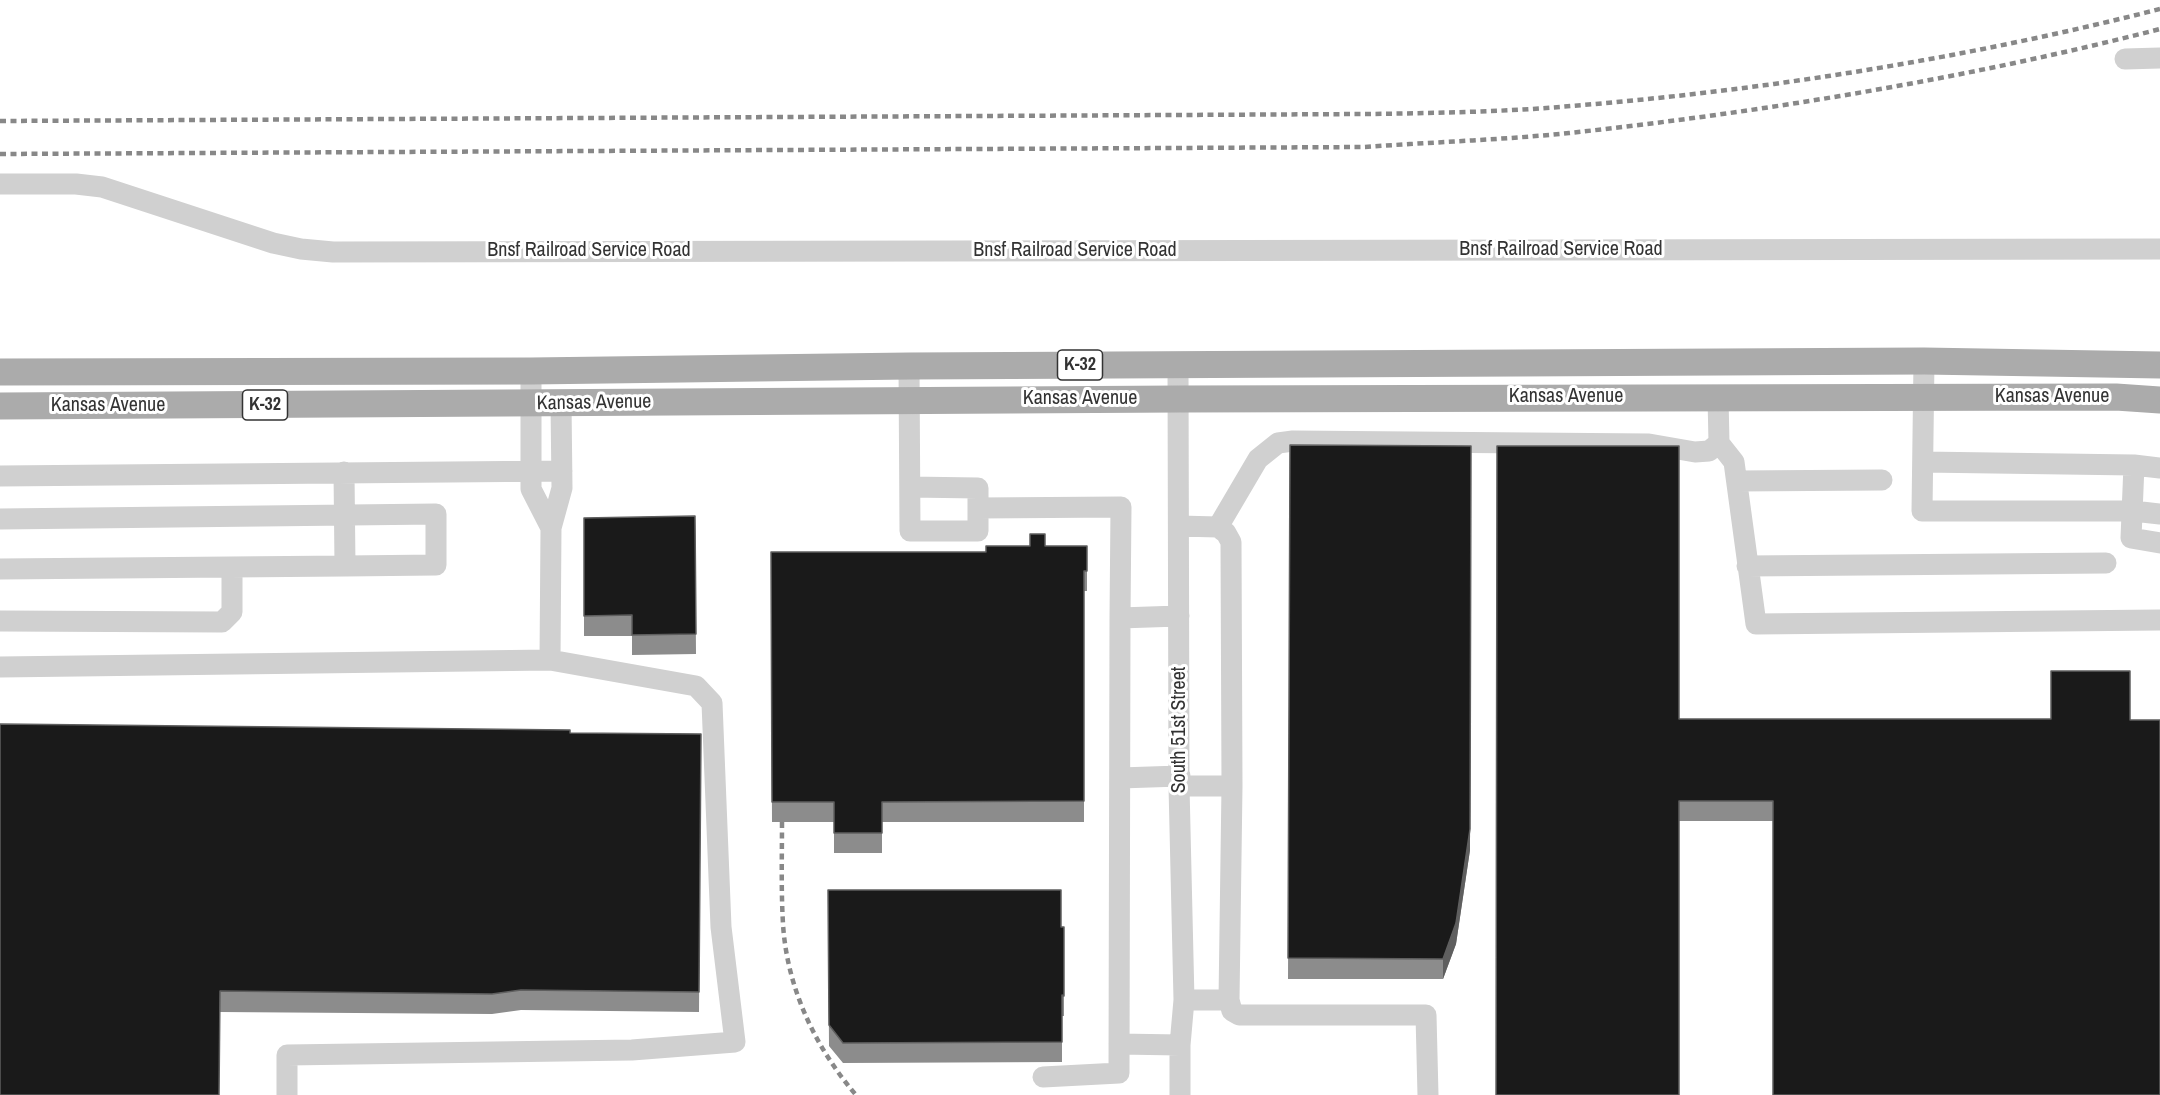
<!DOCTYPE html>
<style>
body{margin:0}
canvas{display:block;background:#fff}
</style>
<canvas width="2160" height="1095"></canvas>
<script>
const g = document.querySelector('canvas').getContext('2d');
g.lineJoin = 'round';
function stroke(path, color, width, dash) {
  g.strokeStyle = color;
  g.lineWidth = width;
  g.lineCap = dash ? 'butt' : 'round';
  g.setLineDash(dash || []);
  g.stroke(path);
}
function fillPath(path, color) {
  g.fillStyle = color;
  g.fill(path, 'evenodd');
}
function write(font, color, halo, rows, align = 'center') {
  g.font = font + ' "Archivo Narrow",sans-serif';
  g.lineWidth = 6;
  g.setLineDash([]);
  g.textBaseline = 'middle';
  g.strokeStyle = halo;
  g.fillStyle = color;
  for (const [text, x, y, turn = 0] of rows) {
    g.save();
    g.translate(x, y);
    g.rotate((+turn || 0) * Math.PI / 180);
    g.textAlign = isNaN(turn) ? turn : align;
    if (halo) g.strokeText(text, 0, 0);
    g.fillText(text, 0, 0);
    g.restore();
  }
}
stroke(new Path2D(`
 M2125,59L2160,58
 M0,184H76L102,187L273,243L301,249L333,252L2160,249
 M1924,361L1922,511H2133L2160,514
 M1178,365L1179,786L1184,1000L1180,1045V1095
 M909,366L910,531H978V488L910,487
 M531,371V489L551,528
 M1718,397L1719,443L1734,462L1756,624L2160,620
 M1923,462L2134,465L2160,468
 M2134,465L2131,538L2160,543
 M0,476L562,471
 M1737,481L1882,480
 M978,508L1121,507L1120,618L1179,616
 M0,519L436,514V565L345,566
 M1179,526L1218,527L1226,533L1231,542L1232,786H1179
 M1218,527L1258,459L1278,443L1293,441L1649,444L1695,452L1709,451L1719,443
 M1747,566L2106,563
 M0,569L345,566L344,472
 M0,621L222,622L232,612V567
 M0,667L550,660
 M1120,778L1180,776
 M1184,1000H1229L1232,1011L1239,1015H1426L1428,1095
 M1229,1000L1232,786
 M1119,1044L1180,1045
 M1043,1077L1119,1073L1120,618
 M287,1095V1055L632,1050L735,1042L721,927L712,703L696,686L550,660L551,528L562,488L561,403`), '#d0d0d0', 21);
stroke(new Path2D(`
 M0,372L531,371L909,366L1924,361L2160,365
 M0,406L1179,399L2116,397L2160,400`), '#ababab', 27);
stroke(new Path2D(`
 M0,121L1368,114C1436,113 1504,112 1571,106C1769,90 1967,58 2160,9
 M0,154L1365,147C1433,142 1501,140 1569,133C1765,112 1969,78 2160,29
 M782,822C782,856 781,890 783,924C787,988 815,1047 856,1095`), '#888', 4.5, [6, 4.5]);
fillPath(new Path2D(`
 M1290,445L1470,850L1456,944L1443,979H1288Z
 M695,516L696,654L632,655V636H584V518Z
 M1045,546H1087V591H1084V822H882V853H834V822H772L771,552H986Z
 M1679,719L2130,720L1773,821H1679Z
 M570,733L701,734L699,1012L521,1010L492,1014L220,1012L0,1095Z
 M828,890L1061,927L1064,996V1016H1062V1062L843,1063L829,1046Z`), '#8c8c8c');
fillPath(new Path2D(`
 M1471,446L1470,850L1456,944L1443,979V959Z`), '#5f5f5f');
const building = new Path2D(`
 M1290,445L1471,446L1470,829L1456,923L1443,959L1288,958Z
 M1497,446H1679V719H2051V671H2130V720H2160V1095H1773V801H1679V1095H1496Z
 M695,516L696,634L632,635V615L584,616V518Z
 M1030,534H1045V546H1087V571H1084V801L882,802V833H834V802H772L771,552H986V546H1030Z
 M0,724L570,730V733L701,734L699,992L521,990L492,994L220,991L219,1095H0Z
 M828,890H1061V927H1064V996L1062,995V1042L843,1043L829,1025Z`);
fillPath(building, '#1a1a1a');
stroke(building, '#5f5f5f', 1.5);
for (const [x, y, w] of [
 [1080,365,45],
 [265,405,45]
]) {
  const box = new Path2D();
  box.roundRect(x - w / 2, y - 15, w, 30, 4.5);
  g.fillStyle = '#fff';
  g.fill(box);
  stroke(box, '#333', 1.5);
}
write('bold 18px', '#333', null, [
 ["K-32",1080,365],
 ["K-32",265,405]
]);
write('20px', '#333', '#fff', [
 ["Bnsf Railroad Service Road",1561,250],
 ["Bnsf Railroad Service Road",589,251],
 ["Bnsf Railroad Service Road",1075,251],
 ["Kansas Avenue",1566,397],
 ["Kansas Avenue",2052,397],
 ["Kansas Avenue",1080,399],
 ["Kansas Avenue",594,403,-1],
 ["Kansas Avenue",108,406],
 ["South 51st Street",1180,730,-90]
]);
</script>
